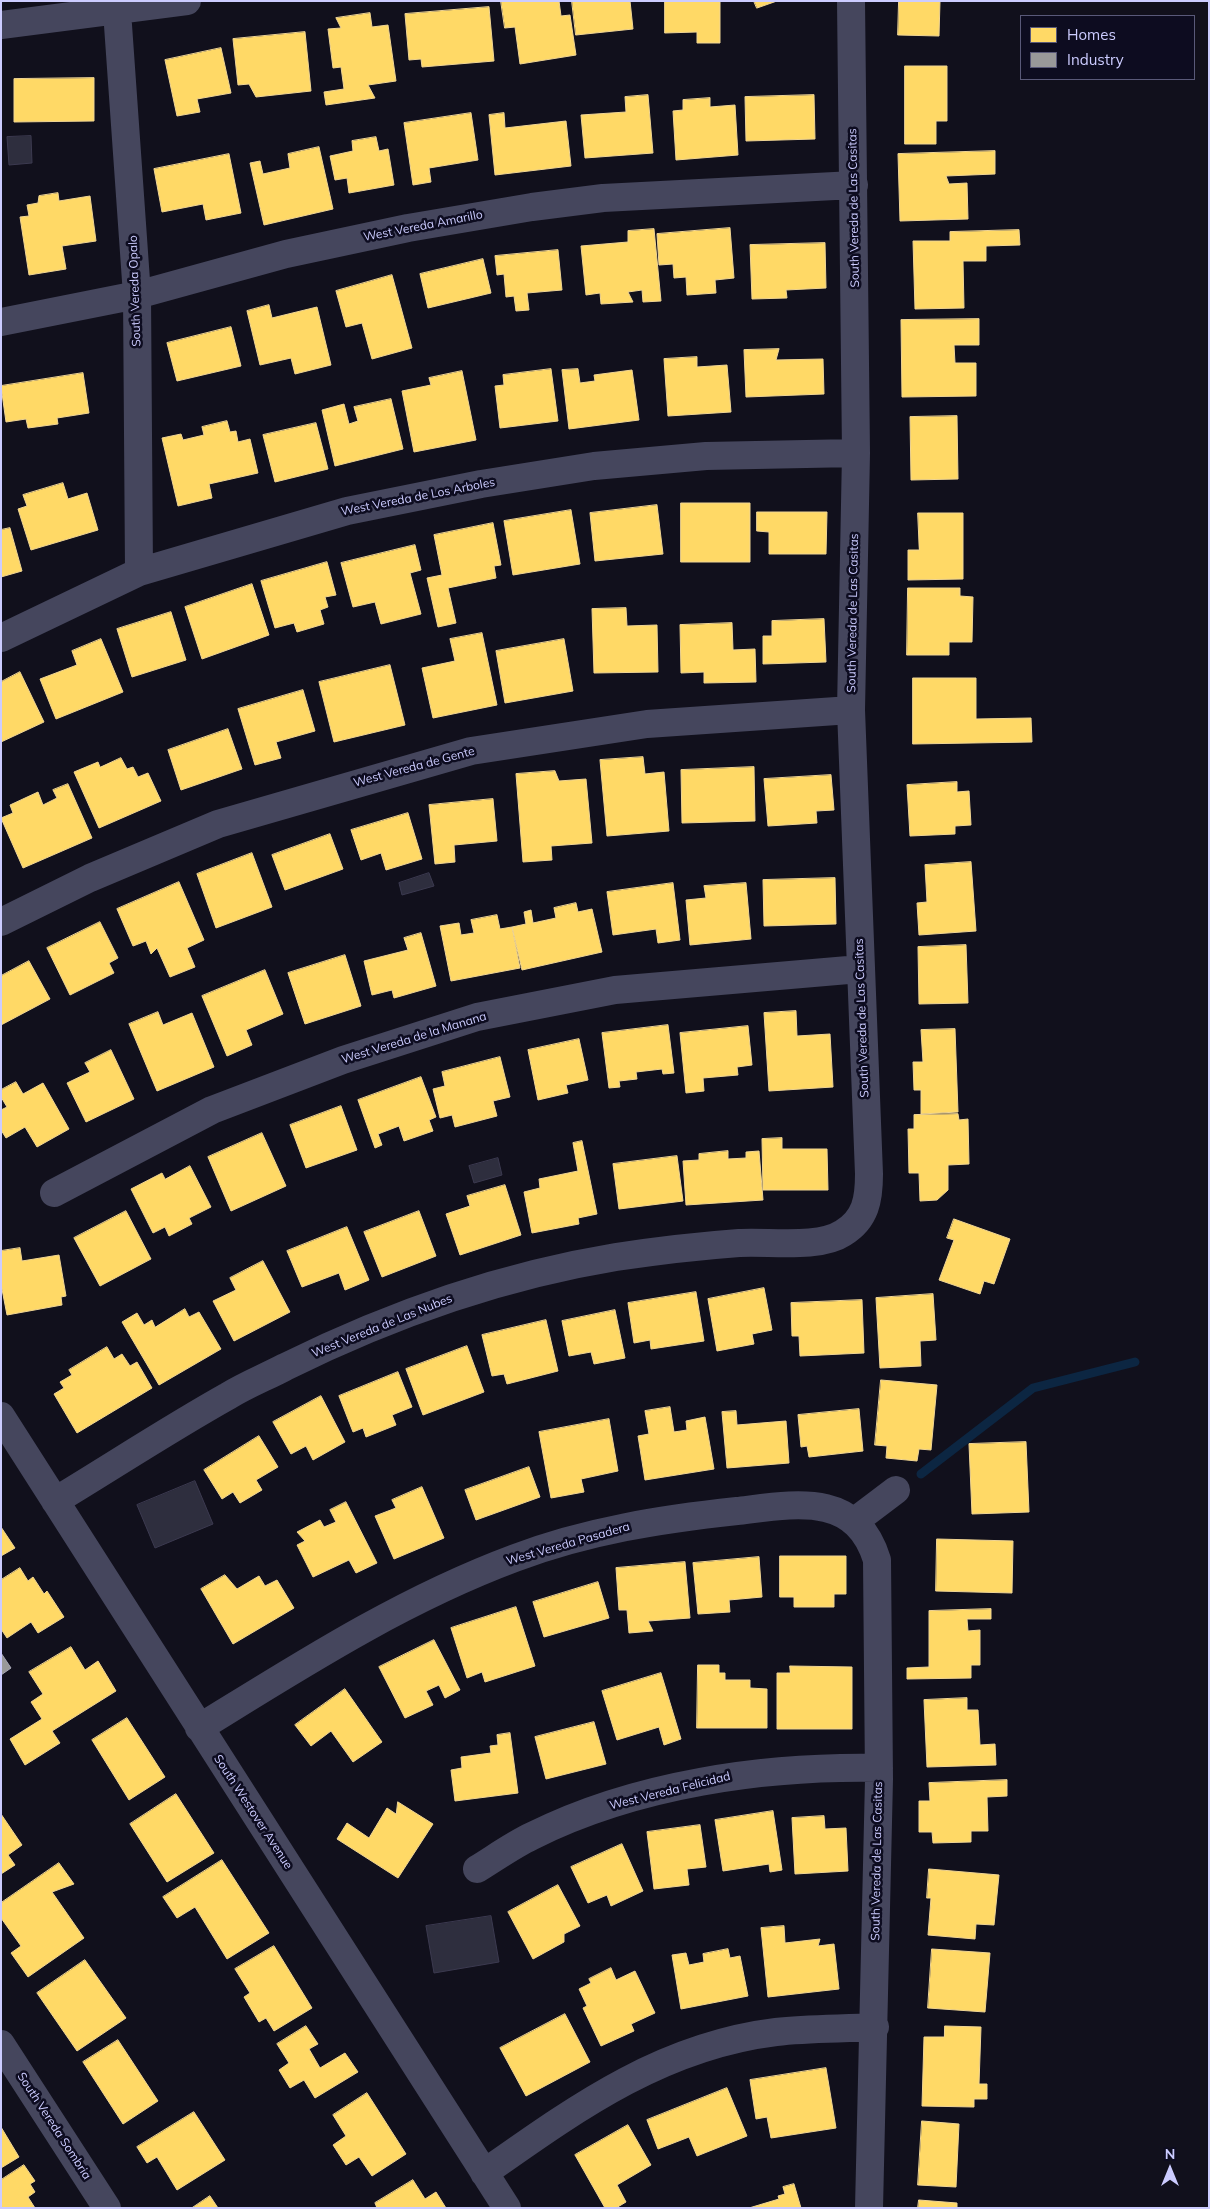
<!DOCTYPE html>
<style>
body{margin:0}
#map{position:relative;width:1210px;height:2209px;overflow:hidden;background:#11101c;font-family:Mulish,sans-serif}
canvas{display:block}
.frame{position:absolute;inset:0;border:2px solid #ccf;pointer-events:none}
.legend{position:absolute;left:1020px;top:15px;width:175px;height:65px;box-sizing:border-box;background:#0d0c20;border:1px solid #595979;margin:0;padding:6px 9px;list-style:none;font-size:15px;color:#ccf}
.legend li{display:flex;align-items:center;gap:10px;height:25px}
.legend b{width:25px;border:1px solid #595979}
.north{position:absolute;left:1145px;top:2144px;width:50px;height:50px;-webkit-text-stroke:4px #0d0c20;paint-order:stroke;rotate:0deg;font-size:14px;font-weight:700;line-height:20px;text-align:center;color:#ccf}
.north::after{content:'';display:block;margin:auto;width:18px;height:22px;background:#ccf;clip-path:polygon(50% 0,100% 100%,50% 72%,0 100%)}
</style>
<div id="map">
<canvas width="1210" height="2209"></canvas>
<div class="frame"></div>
<ul class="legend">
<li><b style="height:14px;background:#ffd966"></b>Homes</li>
<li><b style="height:14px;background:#999"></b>Industry</li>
</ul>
<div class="north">N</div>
</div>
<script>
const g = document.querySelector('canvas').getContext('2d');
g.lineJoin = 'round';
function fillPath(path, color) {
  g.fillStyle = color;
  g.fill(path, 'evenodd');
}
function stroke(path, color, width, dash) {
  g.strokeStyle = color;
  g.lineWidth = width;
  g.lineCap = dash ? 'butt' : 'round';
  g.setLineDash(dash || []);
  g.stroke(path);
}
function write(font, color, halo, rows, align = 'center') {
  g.font = font + ' Mulish,sans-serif';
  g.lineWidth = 5;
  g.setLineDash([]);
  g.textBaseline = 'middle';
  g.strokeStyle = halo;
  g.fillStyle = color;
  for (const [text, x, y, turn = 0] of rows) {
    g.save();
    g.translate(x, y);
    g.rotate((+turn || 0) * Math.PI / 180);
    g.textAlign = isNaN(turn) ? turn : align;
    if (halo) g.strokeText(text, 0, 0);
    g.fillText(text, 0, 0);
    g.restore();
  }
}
const homes = new Path2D(`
 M501,1H559L561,16L570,15L576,55L520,64L515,27L505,28Z
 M572,1H630L633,29L576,35Z
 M665,1H720V43H697V32L665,33Z
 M754,1H777L757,8Z
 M899,1H940L939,36L898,35Z
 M489,7L494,61L422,67L421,59L409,60L405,14Z
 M370,13L372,27L388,25L396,81L368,85L375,98L326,105L324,92L344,89L341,67L333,68L328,29L341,28L336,18Z
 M305,32L311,91L256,97L249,84L238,85L233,39Z
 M221,48L231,93L197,99L200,112L177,116L165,60Z
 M905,66H947V121H936V144H905Z
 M94,78V121L14,122V79Z
 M648,95L653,153L585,158L581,115L626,112L625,97Z
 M814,95L815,139L746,141L745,97Z
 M710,98V107L735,105L738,155L676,160L673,111L683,110V100Z
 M471,113L478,160L429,168L431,182L413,185L404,123Z
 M504,113L505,128L566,121L571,166L495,175L489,115Z
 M376,137L379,151L388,149L394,185L349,193L347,178L335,180L330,156L353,151L352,141Z
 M319,147L333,209L264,225L250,163L260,161L263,174L290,168L288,154Z
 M995,151V174L946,176L949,184L967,183L968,219L900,221L898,154Z
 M229,154L241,213L206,220L203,204L162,212L154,169Z
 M58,193L59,201L90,196L96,241L62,246L66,269L29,275L20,217L29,216L27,205L38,203L39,196Z
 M730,228L734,278L715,280L716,293L687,295L686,277L674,278L673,264L659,265L657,234Z
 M654,229L661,301L643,302L642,290L628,292L633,302L601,304L600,293L586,295L581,246L628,242V231Z
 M1019,230L1020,245L986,246V261H963L964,308L915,309L913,241H950V232Z
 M825,243L826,288L786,290L787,298L752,299L750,245Z
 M558,250L562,290L527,293L529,310L516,311L514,296L506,297L504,274L497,275L495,256Z
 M483,259L491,293L428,308L420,274Z
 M392,275L412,348L372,359L362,323L346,327L336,291Z
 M269,305L272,318L317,307L331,365L295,374L291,358L260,365L247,311Z
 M979,319V345H954L955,363H976V396L902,397L901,320Z
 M231,327L241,366L177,381L167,343Z
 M779,349L776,360L823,359L824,394L746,397L744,350Z
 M697,357V367L727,365L731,412L668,416L664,359Z
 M551,369L558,421L500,428L495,386L504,385L503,375Z
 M578,369L580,383L595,381L594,375L632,370L639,420L569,429L562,370Z
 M462,371L476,440L414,452L402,391L431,385L429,378Z
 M83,373L89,413L57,418L58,424L28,428L26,419L6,422L1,386Z
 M391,399L403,449L335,466L322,410L344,404L349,424L358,421L354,407Z
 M957,416L958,479L911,480L910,417Z
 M227,421L230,432L236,431L238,442L250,439L258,473L209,484L212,498L178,506L162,438L181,434L183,440L204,435L202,427Z
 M316,423L328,469L275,482L263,435Z
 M63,483L68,499L87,493L98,530L31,550L18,509L27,506L23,495Z
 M681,503H750V562H681Z
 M657,505L663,554L595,561L590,513Z
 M571,510L580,564L513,575L504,521Z
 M757,512H827L826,554H769V532L757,531Z
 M918,513H963V579L908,580V550H919Z
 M493,523L501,565L494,566L496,578L448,588L456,623L438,627L427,578L442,575L434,535Z
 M10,528L22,571L1,577V530Z
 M415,545L421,570L410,573L421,614L381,624L375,602L353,607L341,563Z
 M327,562L336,595L325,597L328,607L320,610L324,624L297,632L294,623L275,628L261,581Z
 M252,584L269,635L202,659L185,607Z
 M908,588H960V596L973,597L972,642H949V655H907Z
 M626,608L627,626L657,625L658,672L594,673L592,609Z
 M171,612L186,660L132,677L117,629Z
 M824,619L826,662L763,664V636H772V621Z
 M732,623L733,650L755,649L756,682L704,683V672L681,673L680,625Z
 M482,633L497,705L433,718L422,668L455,661L450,639Z
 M101,639L123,692L56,719L40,679L77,665L72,651Z
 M564,639L573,691L505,703L496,651Z
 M390,665L405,725L334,742L319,682Z
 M20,672L44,722L1,742V682Z
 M913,678H976V719L1031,718L1032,742L913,744Z
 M303,690L315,731L276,742L281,758L255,765L238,709Z
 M228,729L242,769L181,790L168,750Z
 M643,757L645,774L664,772L669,831L607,836L600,760Z
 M121,758L127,769L133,767L138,777L148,773L161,801L99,828L74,772L98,762L100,767Z
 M754,767L755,821L682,823L681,770Z
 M555,771L559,781L586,779L592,843L551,846L552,860L523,862L516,774Z
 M831,775L834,810L816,811L817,823L768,826L764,779Z
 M957,782V792L969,791L971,825L955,826V834L910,836L907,785Z
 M68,784L92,838L23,868L1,818L13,813L10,805L38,792L43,805L57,798L53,790Z
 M493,799L497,841L454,845L455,862L435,864L429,805Z
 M408,813L422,859L386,870L381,853L361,860L351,830Z
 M330,834L343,869L285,890L272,855Z
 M252,853L272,907L216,928L197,874Z
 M971,862L976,931L919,935L917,903L927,902L925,865Z
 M835,878L836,924L764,926L763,880Z
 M179,882L204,940L187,948L195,967L170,977L157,948L151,954L146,941L133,946L117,909Z
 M673,883L680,940L658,943L656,929L613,935L607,892Z
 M746,883L751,939L690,945L686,900L706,898L704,886Z
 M576,903L578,912L592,909L602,952L522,970L512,927L526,924L524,912L531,910L533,923L556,918L554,908Z
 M497,915L500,929L512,927L520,968L451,981L440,926L459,923L461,935L474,933L471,920Z
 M100,922L118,958L109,963L114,973L70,995L47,948Z
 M421,933L436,986L394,998L392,990L372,995L364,961L408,950L404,938Z
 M966,945L968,1003L919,1004L918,947Z
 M345,955L361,1006L305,1024L288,973Z
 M29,961L50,999L1,1025V976Z
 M265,970L283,1014L246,1030L252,1045L227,1056L202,996Z
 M796,1011L797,1036L830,1034L833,1087L769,1091L764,1013Z
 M158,1012L163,1025L192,1013L214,1067L157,1091L129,1024Z
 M668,1025L674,1073L663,1074L662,1069L636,1072L637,1079L619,1081L620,1087L609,1088L602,1033Z
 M748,1026L752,1065L737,1067L738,1075L703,1078L704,1091L686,1093L680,1033Z
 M955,1029L958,1112L921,1114V1090H914L913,1062H923L921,1030Z
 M579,1039L588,1080L566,1085L568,1093L538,1100L528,1050Z
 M111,1050L134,1099L86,1122L67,1083L90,1072L85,1063Z
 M500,1057L510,1097L493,1101L497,1116L455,1127L452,1115L440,1118L433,1089L445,1086L442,1072Z
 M421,1077L436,1117L429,1120L433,1131L404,1141L399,1126L378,1134L382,1145L375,1148L358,1100Z
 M16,1082L23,1094L43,1083L69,1129L37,1147L25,1127L6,1138L1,1130V1110L7,1107L1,1097V1090Z
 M341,1106L357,1150L306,1168L290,1125Z
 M958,1114L959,1120L968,1119L969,1164L948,1165V1190L937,1200L920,1201L919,1173H909L908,1129H914V1115Z
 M262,1133L286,1186L231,1211L208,1157Z
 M782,1138V1149H827L828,1190H763L762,1139Z
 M582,1141L597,1214L578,1218L579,1224L532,1233L524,1192L540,1188L539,1179L578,1171L573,1143Z
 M728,1151V1159L746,1158V1152L759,1151L763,1200L686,1205L683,1161L699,1160V1154Z
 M677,1156L683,1201L619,1209L613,1164Z
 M190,1166L211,1207L189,1218L192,1224L169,1236L165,1227L153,1233L131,1189L162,1173L165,1179Z
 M505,1185L521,1235L460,1255L446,1214L470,1206L467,1196Z
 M126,1211L151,1259L100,1286L74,1238Z
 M419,1211L436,1256L382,1277L364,1232Z
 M954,1219L1010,1239L994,1284L984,1281L980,1294L939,1280L954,1240L947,1238Z
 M347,1227L369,1280L345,1290L339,1273L302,1287L287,1251Z
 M20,1248L22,1261L59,1255L66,1296L61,1297L62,1305L7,1315L1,1284V1251Z
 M263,1261L290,1312L234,1341L213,1301L236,1290L230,1278Z
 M764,1288L772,1330L752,1334L754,1344L717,1351L708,1299Z
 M696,1292L704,1341L651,1349L650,1340L634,1343L628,1303Z
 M933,1294L936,1340L920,1341L921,1366L880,1368L876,1298Z
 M862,1300L864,1353L800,1356L799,1336H792L791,1303Z
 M185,1309L189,1317L199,1312L221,1349L159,1385L122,1322L137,1313L144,1325L152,1320L155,1327Z
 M615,1310L625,1358L594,1364L591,1352L569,1356L562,1321Z
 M546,1320L558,1371L507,1384L504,1374L492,1376L482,1335Z
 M467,1346L484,1392L423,1415L406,1369Z
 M107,1347L114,1359L122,1354L130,1366L137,1362L152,1388L77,1433L54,1394L64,1388L60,1382L72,1375L69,1370Z
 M398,1372L412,1407L392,1415L396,1425L366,1437L363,1428L353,1432L339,1396Z
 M881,1380L937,1385L931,1450L919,1449L917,1461L886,1458L887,1446L875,1445Z
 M321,1396L345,1442L313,1460L306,1446L291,1454L273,1422Z
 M670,1407L674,1432L687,1430L686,1421L705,1417L714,1469L645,1480L638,1436L649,1434L645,1411Z
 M859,1409L863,1451L809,1457L807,1446L801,1447L798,1415Z
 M736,1411L737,1425L786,1421L789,1463L727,1468L722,1412Z
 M609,1419L618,1471L581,1479L584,1492L551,1498L539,1432Z
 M259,1436L278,1467L256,1480L262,1490L240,1503L233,1492L222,1499L204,1470Z
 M1026,1442L1029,1512L972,1514L969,1444Z
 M529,1467L540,1497L476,1520L465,1490Z
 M422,1487L444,1538L394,1559L375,1516L396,1508L392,1500Z
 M346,1502L377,1563L356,1573L349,1560L313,1577L297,1545L305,1541L297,1532L320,1520L324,1527L336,1522L330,1510Z
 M1,1527L15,1548L1,1556Z
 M937,1539L1013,1541L1012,1593L936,1591Z
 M780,1556H846V1594H834V1607H794V1597H780Z
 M759,1557L762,1597L729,1600L730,1612L698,1614L693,1563Z
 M685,1562L690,1618L648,1621L653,1631L629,1633L627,1610H619L616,1568Z
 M20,1568L28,1581L33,1577L44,1594L47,1591L64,1617L38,1633L31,1622L7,1638L1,1629V1580Z
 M225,1575L237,1589L259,1576L265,1586L277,1580L294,1608L233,1644L201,1589Z
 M598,1582L609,1618L544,1637L533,1602Z
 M516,1607L535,1666L485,1682L482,1672L467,1678L451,1628Z
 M991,1609V1619H967L968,1631L980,1630V1665H971V1678L907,1679V1668L929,1667V1611Z
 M434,1640L460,1690L445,1698L439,1685L426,1691L433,1705L405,1718L379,1667Z
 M71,1647L85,1670L98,1661L116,1691L52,1731L60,1743L25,1765L10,1739L42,1719L31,1702L43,1694L29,1672Z
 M698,1665H719V1673H725V1680H750V1688L767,1689V1728H697Z
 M790,1666L852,1667V1729H777V1673H790Z
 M661,1673L681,1739L664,1745L659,1727L617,1740L602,1691Z
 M345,1689L382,1742L353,1762L331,1731L311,1746L295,1725Z
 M967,1698V1710H978L980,1745L995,1744L996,1765L927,1767L924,1700Z
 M127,1718L165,1777L129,1800L92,1740Z
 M594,1722L606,1764L546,1779L535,1737Z
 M510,1733L518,1793L455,1801L451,1770L462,1768L461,1757L491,1753L490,1746L498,1745L497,1735Z
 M1007,1780V1796L987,1797L988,1831H971V1842L933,1843L932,1832H919V1801H930L929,1783Z
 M176,1794L214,1853L167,1882L130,1824Z
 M398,1802L433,1824L398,1878L337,1839L347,1823L369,1838L387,1808L396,1814Z
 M773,1811L782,1870L770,1872L769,1864L723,1871L715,1820Z
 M1,1814L22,1845L8,1855L15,1865L1,1874Z
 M824,1816L825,1829L846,1828L848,1871L795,1874L792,1818Z
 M700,1825L706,1867L687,1869L689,1885L654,1889L647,1832Z
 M622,1844L643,1891L611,1906L607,1895L588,1903L571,1867Z
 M222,1860L269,1933L227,1959L195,1907L177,1918L163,1897Z
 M59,1863L74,1884L52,1892L84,1938L28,1977L11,1953L21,1946L1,1918V1903Z
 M929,1869L999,1875L994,1925L976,1924L975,1939L928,1935L931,1898H927Z
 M558,1885L580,1926L564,1934V1942L533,1959L508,1912Z
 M784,1926L785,1943L820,1939L818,1946L834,1944L839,1989L768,1997L761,1928Z
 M274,1946L312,2008L274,2031L266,2018L259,2022L244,1997L250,1993L235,1969Z
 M728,1949L730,1958L740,1956L748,1996L681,2009L672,1955L686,1953L689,1965L704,1962L703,1954Z
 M932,1949L990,1953L985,2012L928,2008Z
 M85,1960L126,2018L77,2051L37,1993Z
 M611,1968L616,1980L635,1971L655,2013L631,2024L634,2031L601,2046L583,2008L587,2006L579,1989L591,1983L589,1979Z
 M565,2014L590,2062L526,2096L500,2048Z
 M306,2026L318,2044L309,2049L320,2068L345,2053L358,2072L315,2098L304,2080L290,2088L279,2070L289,2063L277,2044Z
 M945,2026L981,2027L979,2084H987V2099H974V2107L922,2106L924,2037H944Z
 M118,2040L158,2101L123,2124L83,2062Z
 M826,2068L836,2128L771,2138L767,2117L756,2119L750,2080Z
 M727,2088L747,2136L697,2156L689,2137L658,2149L647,2120Z
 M367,2093L406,2154L372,2176L359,2157L346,2165L333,2145L346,2136L333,2115Z
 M194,2112L225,2160L177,2190L157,2157L147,2163L137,2147Z
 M922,2121L959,2124L956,2187L918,2185Z
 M628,2125L651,2165L617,2185L626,2202L616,2208H605L575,2155Z
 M1,2127L19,2157L1,2168Z
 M24,2165L35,2181L30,2184L35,2192L28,2197L35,2208H1V2180Z
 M413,2180L425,2199L436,2192L446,2208H377L375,2203Z
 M794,2184L801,2208H749L779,2199L778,2196L785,2194L783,2187Z
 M210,2196L218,2208H192Z
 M919,2200L957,2203V2208H918Z`);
fillPath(homes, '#ffd966');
stroke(homes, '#f0d594', 1);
const industry = new Path2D(`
 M1,1653L11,1668L1,1675Z`);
fillPath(industry, '#999');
stroke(industry, '#a8a8b8', 1);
stroke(new Path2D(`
 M921,1474L1033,1388L1135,1362`), '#0c2642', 9);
const building = new Path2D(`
 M31,136L32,163L9,165L7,137Z
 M429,873L434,886L402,895L399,883Z
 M498,1158L502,1175L474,1183L469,1166Z
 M195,1481L213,1524L155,1548L137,1505Z
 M491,1916L499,1962L434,1973L426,1926Z`);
fillPath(building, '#2e2e3e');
stroke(building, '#3c3a50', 1);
stroke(new Path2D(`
 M117,11L137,295L139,572
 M1,25L187,1
 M1,322L137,295L286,254L408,228L532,207L603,198L854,185
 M1,638L139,572L347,511L481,484L594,466L706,456L856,453
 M1,922L90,878L218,824L471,751L647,724L851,710
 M54,1193L212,1110L343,1060L477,1017L615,990L860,969
 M1,1416L507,2208
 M55,1501C113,1466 169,1429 228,1396C246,1385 266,1377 285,1367C390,1315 500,1276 616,1257C656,1251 698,1246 739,1243C768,1241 819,1249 843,1233C866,1219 869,1199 869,1174L851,710L856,453L851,1
 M855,1521L896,1490
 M199,1728C301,1665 402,1600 515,1558C586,1531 662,1519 737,1511C795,1504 856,1491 877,1560L879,1779L869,2208
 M477,1869C495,1858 513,1845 532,1836C636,1784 764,1766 879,1768
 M1,2044L107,2208
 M484,2173C575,2109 661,2046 776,2032C808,2028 842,2029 875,2027`), '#45465d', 28);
write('12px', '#ccf', '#0d0c20', [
 ["South Vereda de Las Casitas",854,208,-91],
 ["West Vereda Amarillo",423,226,-11],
 ["South Vereda Opalo",135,291,-92],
 ["West Vereda de Los Arboles",418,497,-11],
 ["South Vereda de Las Casitas",853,613,-89],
 ["West Vereda de Gente",414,767,-15],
 ["South Vereda de Las Casitas",862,1018,-92],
 ["West Vereda de la Manana",414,1038,-17],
 ["West Vereda de Las Nubes",382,1326,-22],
 ["West Vereda Pasadera",568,1544,-16],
 ["West Vereda Felicidad",670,1791,-14],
 ["South Westover Avenue",253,1812,57],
 ["South Vereda de Las Casitas",877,1861,-89],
 ["South Vereda Sombria",54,2126,57]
]);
</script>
